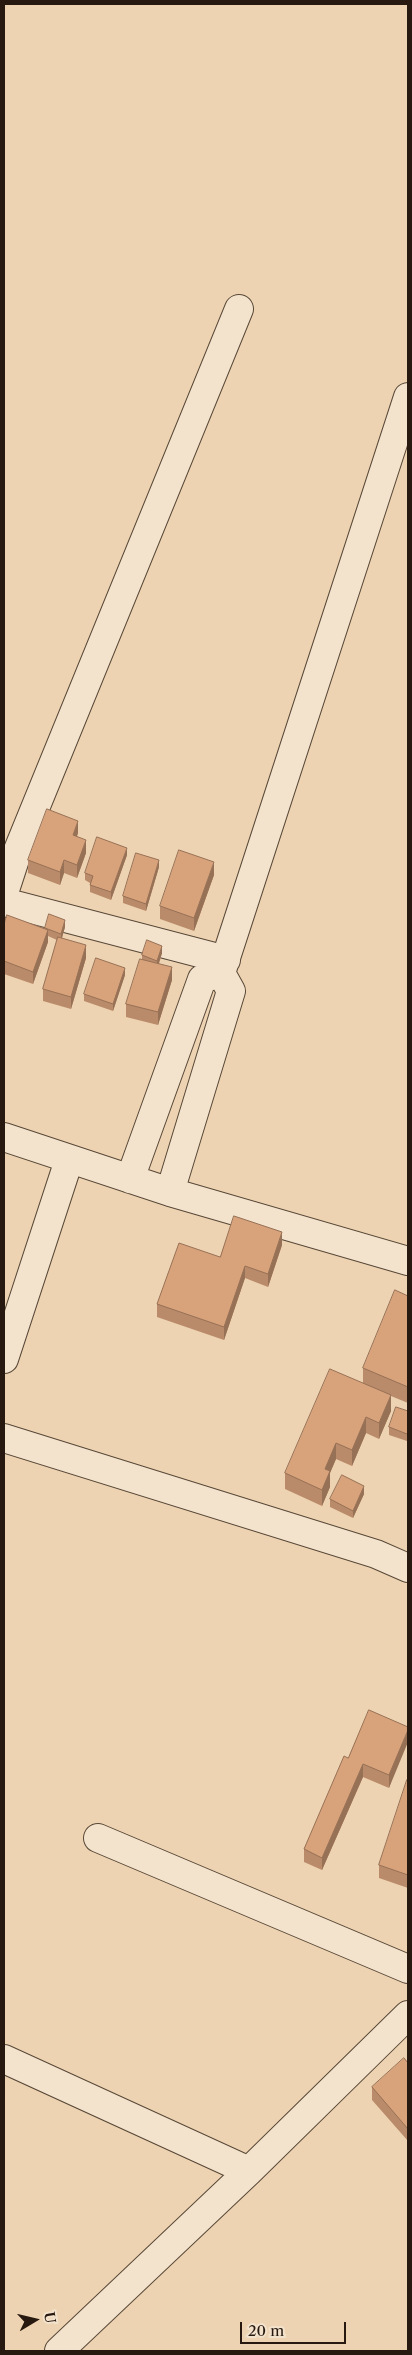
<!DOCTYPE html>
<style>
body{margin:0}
#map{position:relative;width:412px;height:2355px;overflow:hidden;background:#edd3b1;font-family:"Libre Caslon Text",serif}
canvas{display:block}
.frame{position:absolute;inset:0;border:5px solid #271910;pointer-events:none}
.north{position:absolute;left:10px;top:2295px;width:50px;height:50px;-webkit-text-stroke:4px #f3e2cc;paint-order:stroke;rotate:81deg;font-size:14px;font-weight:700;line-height:20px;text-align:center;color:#271910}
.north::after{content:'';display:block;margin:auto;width:18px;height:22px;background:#271910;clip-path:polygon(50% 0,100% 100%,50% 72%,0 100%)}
.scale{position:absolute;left:240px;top:2322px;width:106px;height:22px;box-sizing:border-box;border:2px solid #271910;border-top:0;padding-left:6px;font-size:15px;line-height:18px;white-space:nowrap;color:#271910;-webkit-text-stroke:4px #f3e2cc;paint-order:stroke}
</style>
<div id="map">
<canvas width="412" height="2355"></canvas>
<div class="frame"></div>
<div class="north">U</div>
<div class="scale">20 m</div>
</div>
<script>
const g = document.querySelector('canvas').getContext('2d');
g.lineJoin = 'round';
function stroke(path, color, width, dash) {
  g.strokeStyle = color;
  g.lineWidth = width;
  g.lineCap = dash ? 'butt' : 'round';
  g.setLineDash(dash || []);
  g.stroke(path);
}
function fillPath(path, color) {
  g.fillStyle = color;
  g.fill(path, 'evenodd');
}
const minor = new Path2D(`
 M4,893L18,850L239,309
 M4,902L226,960
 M4,1137L170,1192L408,1261
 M130,1179L202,979L221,973
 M170,1192L231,991L221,973L408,397
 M4,1359L69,1160
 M4,1438L376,1554L408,1568
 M98,1838L408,1969
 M4,2059L249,2171
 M59,2351L249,2171L408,2015`);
stroke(minor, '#584838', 30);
stroke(minor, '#f3e2cc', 28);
fillPath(new Path2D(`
 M78,833L77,836L86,853L77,878L64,873L60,885L28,873V860Z
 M127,855L111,900L90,892V883L85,880V873Z
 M159,867L146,911L123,903V896Z
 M214,875L194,931L160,919V906Z
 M4,925L45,928L65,927L62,938L86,958L71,1009L43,1001V989L57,940L48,936V942L33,984L4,974Z
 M162,953L159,964L172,980L158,1025L126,1017V1004L142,959V955Z
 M125,975L113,1011L84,1001V994Z
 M282,1245L268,1287L245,1278L224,1340L157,1317V1304L220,1257Z
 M408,1296V1403L391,1396V1411L379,1439L366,1433L352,1466L336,1459L330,1473V1487L322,1506L285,1489V1473L363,1383V1368Z
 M408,1411L407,1441L389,1435V1427Z
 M364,1494L353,1518L330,1507V1499Z
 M408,1727L389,1788L363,1777L322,1870L304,1862V1849L348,1758Z
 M408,1781V1888L379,1878V1865Z
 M408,2063V2141L372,2100V2087Z`), '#ba8b6a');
fillPath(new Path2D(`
 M78,821V833L73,848V835Z
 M86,840V853L77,878V865Z
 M127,848V855L111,900V892Z
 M64,860V873L60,885V872Z
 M159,860V867L146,911V904Z
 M214,862V875L194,931V918Z
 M65,920V927L61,941V934Z
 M48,930V942L33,984V972Z
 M86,945V958L71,1009V997Z
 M162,946V953L157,968V961Z
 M172,967V980L158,1025V1012Z
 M125,968V975L113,1011V1004Z
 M282,1232V1245L268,1287V1274Z
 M245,1266V1278L224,1340V1327Z
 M391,1395V1411L379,1439V1423Z
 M366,1417V1433L352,1466V1450Z
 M336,1443V1459L330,1473V1487L322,1506V1490L325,1469Z
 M364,1486V1494L353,1518V1511Z
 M408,1730V1742L389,1788V1775Z
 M363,1764V1777L322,1870V1858Z`), '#977156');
const building = new Path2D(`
 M47,809L78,821L73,835L86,840L77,865L64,860L60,872L28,860Z
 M97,837L127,848L111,892L90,885L93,876L85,873Z
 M179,850L214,862L194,918L160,906Z
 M136,853L159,860L146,904L123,896Z
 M49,914L65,920L61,934L45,928Z
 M7,915L48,930L33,972L4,961V925Z
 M58,937L86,945L71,997L43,989Z
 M147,940L162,946L157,961L142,955Z
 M96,958L125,968L113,1004L84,994Z
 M140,959L172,967L158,1012L126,1004Z
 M234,1216L282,1232L268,1274L245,1266L224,1327L157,1304L179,1243L220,1257Z
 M395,1290L408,1296V1387L363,1368Z
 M330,1369L391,1395L379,1423L366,1417L352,1450L336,1443L325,1469L330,1471L322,1490L285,1473Z
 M396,1407L408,1411V1431L407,1434L389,1427Z
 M342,1475L364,1486L353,1511L330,1499Z
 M369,1710L408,1727V1730L389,1775L363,1764L322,1858L304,1849L344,1756L348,1758Z
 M407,1780L408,1781V1875L379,1865Z
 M404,2058L408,2063V2129L372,2087Z`);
fillPath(building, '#d8a27b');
stroke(building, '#977156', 1);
</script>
